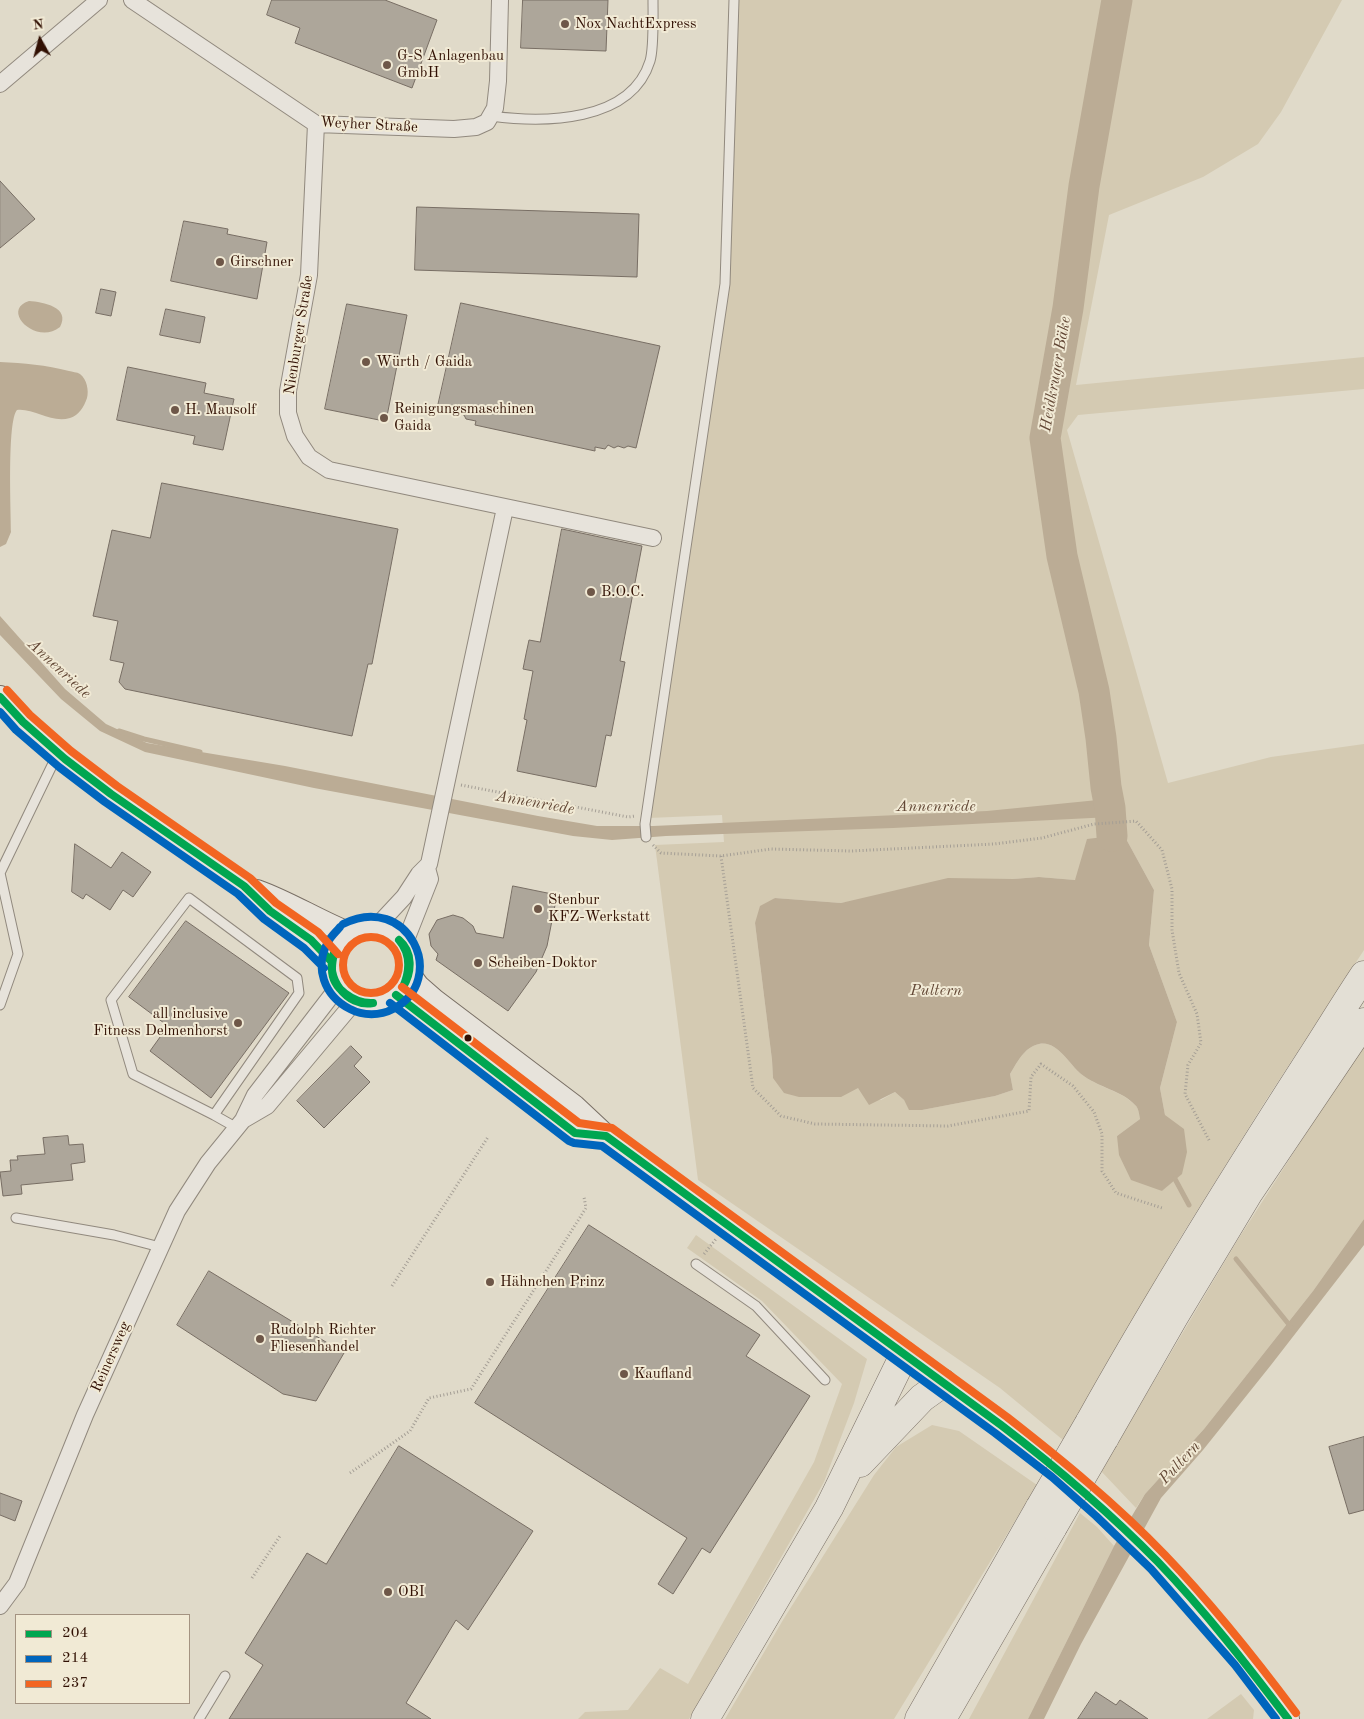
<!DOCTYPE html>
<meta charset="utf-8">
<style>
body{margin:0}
#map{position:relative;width:1364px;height:1719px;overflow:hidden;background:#e0dac9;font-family:"Old Standard TT",serif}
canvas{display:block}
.legend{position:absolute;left:15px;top:1614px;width:175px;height:90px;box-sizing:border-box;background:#f1ead5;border:1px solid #a49381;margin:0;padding:6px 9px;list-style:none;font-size:15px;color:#311003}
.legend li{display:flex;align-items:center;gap:10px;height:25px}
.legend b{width:25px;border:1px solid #a49381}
.north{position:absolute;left:15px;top:15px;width:50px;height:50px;-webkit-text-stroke:4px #f1ead5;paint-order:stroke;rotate:353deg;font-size:14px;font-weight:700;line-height:20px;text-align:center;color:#311003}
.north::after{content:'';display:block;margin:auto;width:18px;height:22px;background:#311003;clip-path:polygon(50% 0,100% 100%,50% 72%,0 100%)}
</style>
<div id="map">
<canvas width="1364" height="1719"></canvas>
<ul class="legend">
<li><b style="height:6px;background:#00a651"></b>204</li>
<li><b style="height:6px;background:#0065bd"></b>214</li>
<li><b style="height:6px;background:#f26522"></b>237</li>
</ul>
<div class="north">N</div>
</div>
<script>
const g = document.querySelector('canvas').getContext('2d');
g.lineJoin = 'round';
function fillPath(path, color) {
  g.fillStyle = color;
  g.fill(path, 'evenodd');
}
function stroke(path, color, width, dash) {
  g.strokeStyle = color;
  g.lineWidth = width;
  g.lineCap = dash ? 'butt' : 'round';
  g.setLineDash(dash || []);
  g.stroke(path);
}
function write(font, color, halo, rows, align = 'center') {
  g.font = font + ' "Old Standard TT",serif';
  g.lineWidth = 4;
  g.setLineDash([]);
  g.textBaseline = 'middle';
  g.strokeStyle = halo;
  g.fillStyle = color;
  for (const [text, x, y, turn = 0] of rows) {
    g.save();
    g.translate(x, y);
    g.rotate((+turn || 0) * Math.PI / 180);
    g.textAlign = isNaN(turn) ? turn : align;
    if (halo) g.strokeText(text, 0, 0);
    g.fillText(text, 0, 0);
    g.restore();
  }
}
fillPath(new Path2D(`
 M736,0H1114L1081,185L1069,286L1047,405L1053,408L1074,282L1086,189L1119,0H1342L1281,112L1258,144L1203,177L1109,215L1076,385L1364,357V389L1078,415L1067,430L1168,783L1271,757L1364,744V950L1266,1100L1177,1243L1063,1440L1000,1388L698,1180L655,845L724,842L722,815L648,818L725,302ZM1125,837L1154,890L1149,945L1177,1022L1160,1088L1165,1115L1181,1174L1162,1191L1117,1136L1140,1119C1139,1114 1139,1108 1135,1105C1122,1091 1097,1087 1081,1074C1069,1064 1057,1040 1039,1044C1024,1047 1017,1063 1010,1074L1013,1090L995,1096L922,1110L909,1109L904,1100L895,1092L881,1100L858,1088L773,1078L772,1060L755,923L775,898L841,903L1013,879L1039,877L1075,880Z
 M1364,1043V1219L1313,1291L1204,1429L1145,1494L1136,1508L1101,1471L1237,1241Z
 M696,1235L867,1359L854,1403L824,1482L689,1719H578L585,1712L628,1710L660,1668L688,1684L814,1462L842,1384L762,1301L687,1248Z
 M932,1425L959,1431L1037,1485L894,1719H725L783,1620L874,1475L896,1447Z
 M1080,1513L1097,1527L1114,1546L1028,1719H969Z
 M1241,1694L1254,1710L1253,1719H1207Z`), '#d4cab2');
fillPath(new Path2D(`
 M29,301C43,302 71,307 60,327C36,346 0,310 29,301Z
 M0,362C24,363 46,365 69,371C72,372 77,372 80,374C87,379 89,391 87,398C84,407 79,415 70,418C52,424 34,408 17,410C7,421 11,511 11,532L6,544L0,547Z
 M0,616L65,689L106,724L147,743L285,766L538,816L597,826H653L987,811L1108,799L1111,817L893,828L666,836L612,840L573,836L314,788L145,752L100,731L61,699L0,635Z
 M1112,836L1125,837L1154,890L1149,945L1177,1022L1160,1088L1165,1115L1184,1129L1187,1152L1182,1174L1162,1191L1131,1180L1119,1155L1117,1136L1140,1119C1139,1115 1139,1108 1135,1105C1123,1091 1097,1087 1081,1074C1069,1064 1057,1040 1039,1044C1024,1047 1017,1063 1010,1074L1013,1090L995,1096L922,1110H909L904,1100L895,1092L869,1105L858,1088L841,1097H799L784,1093L773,1078L772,1060L755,923L760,906L775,898L841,903L948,878L1013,879L1039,877L1075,880L1087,839Z
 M1364,1219V1245L1271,1365L1203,1450L1161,1498L1081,1644L1044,1719H1028L1114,1546L1145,1494L1204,1429L1313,1291Z`), '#bbac95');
stroke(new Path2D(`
 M119,731L144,739L200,752
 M1175,1179L1189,1205
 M1236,1259L1291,1327`), '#bbac95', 5);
stroke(new Path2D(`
 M1112,836L1110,808L1106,787L1101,738L1094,691L1062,556L1045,438L1068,308L1084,186L1117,0`), '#bbac95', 31);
const building = new Path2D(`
 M272,0H385L437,20L412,88L295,43L300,28L267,15Z
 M523,0H608L606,51L521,48Z
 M0,181L35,219L0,248Z
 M417,207L639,214L637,277L415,270Z
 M184,221L228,229L227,234L267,242L257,299L171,281Z
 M101,289L116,292L111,316L96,313Z
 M461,303L660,346L636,448L628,446L624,448L618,446L614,448L608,445L605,449L595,447V451L475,425L476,421L466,419L464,415L451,410L449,407L438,406Z
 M347,304L407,315L387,416L379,420L325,409Z
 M166,309L205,317L200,343L160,335Z
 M128,367L206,383L204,393L234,399L223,450L193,444L195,436L117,420Z
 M162,483L398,529L372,664H368L352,736L125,689L119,682L124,663L110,660L118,621L93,616L112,530L150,538Z
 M562,529L642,546L620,661L625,662L611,736L606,735L596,787L517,771L527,720L524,719L533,671L523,669L526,654L529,640L540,642Z
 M75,844L111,868L122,852L151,872L133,897L123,890L110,910L86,894L83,899L72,892Z
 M513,886L557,895L547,946L536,972L508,1011L436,960L438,954L431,946L429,934L437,920L453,915L463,918L473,926L476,933L503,938Z
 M186,921L289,993L211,1098L150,1051L168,1026L129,997Z
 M351,1046L362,1057L354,1066L370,1082L324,1128L297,1101Z
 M68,1136L69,1145L83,1144L85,1162L71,1164L73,1180L21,1185L22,1194L3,1196L0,1172L11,1171L10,1160H18L17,1156L45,1154L43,1138Z
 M589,1225L760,1335L746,1356L810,1396L710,1553L702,1548L673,1594L658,1584L687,1538L475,1403Z
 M209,1271L344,1353L316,1401L283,1394L177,1325Z
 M1364,1437V1510L1349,1514L1329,1447Z
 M399,1446L533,1531L468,1630L456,1620L406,1703L431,1719H229L263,1665L245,1653L307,1553L326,1564Z
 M0,1493L22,1501L15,1521L0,1515Z
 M1096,1692L1116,1705L1120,1700L1148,1719H1078Z`);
fillPath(building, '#ada69a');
stroke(building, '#786e64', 1);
const lane = new Path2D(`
 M491,116C543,123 631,123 650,61C654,48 653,15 653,0
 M646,837L645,824L725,284L734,0
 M0,1005L18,954L0,873L58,753
 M214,1115L133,1074L111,1000L189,898L297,978L299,993L214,1115L237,1128
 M16,1218L114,1235L160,1247
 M696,1264L756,1306L825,1380
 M199,1719L225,1676`);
const street = new Path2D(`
 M132,0L316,124L454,129L476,127L487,122L495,108L498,81L500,0
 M0,84L99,0
 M316,124L309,275L288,391V413L295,436L309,457L329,470L653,538
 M377,926L404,897L419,874L429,864L505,508
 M404,945L430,879L427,868
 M243,1120L267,1106L355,1001
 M0,1606L17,1583L85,1415L177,1211L208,1163L243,1120L255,1095L338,987`);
const secondary = new Path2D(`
 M0,697L23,722L65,759L111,794L244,886L270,911L311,940L331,961
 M257,891C288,902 316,920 348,933
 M332 965a39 39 0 1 1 78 0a39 39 0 1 1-78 0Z
 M409,974L418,986L434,1000L574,1106L606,1136L665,1178L726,1225L1001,1425L1058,1469L1103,1509L1158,1562L1243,1659L1288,1719
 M396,995L575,1133L606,1136`);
const highway = new Path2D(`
 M1089,1423C1157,1301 1231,1182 1307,1064C1326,1035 1344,1005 1364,975
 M1104,1439L1174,1317L1248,1194L1364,1022
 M860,1463L922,1398L943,1383
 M705,1719L829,1508L904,1355
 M919,1719L1040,1507
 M942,1719L1053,1527`);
stroke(lane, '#91897e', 11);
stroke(street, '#91897e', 18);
stroke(secondary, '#786e64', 24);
stroke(highway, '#786e64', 29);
stroke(new Path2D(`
 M461,785L628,817L635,816
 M653,845L661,853L721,856L771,849L851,851L994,844L1042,838L1094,824L1136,821L1162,850L1172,889V930L1179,973L1197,1014L1201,1043L1188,1065L1185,1094L1210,1142
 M721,856L753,1088L781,1116L815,1124L948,1126L1029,1111L1031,1077L1041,1064L1073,1086L1094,1112L1102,1134V1171L1116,1193L1162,1208
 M704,1254L716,1239
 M392,1286L488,1137
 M350,1473L410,1431L429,1398L471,1389L586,1208L584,1197
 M252,1578L280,1536`), '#a49e95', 3, [1, 2.5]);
stroke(lane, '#e7e3db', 9);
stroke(street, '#e7e3db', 16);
stroke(secondary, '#e7e3db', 22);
stroke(highway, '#e3dfd5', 28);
const highwayBridge = new Path2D(`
 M1040,1507L1089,1423
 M1053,1527L1104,1439`);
stroke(highwayBridge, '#786e64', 29, []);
stroke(highwayBridge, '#e3dfd5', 28);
stroke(new Path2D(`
 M0,697L23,722L65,759L111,794L244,886L270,911L311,940L331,961
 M399,940C413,952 412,972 403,987
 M399,940C411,954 410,971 403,987
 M334,953C333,958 332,963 332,968C331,989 355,1004 373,1003
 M334,953C324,977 347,1008 373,1003
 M396,995L575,1133L606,1136L1001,1425C1056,1467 1109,1512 1158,1562C1205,1611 1247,1665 1288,1719`), '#00a651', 8);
stroke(new Path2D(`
 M0,712L16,730L59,767L105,802L238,894L264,919L304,948L324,968
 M340,927C336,932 331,936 328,942C314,967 324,996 350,1009C363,1016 380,1016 393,1009C450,979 408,891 343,924
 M390,1003L569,1141L574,1143L602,1146L995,1433L1052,1477L1096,1516L1151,1569L1235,1665L1276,1719`), '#0065bd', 8);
stroke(new Path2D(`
 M7,690L30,715L71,751L117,786L250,878L276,903L318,932L338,954
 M343 965a28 28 0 1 1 56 0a28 28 0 1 1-56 0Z
 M402,987L579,1123L612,1128L1007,1417C1062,1460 1116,1504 1165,1555C1212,1604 1255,1658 1296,1713`), '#f26522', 8);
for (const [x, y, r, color] of [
 [565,24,5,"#6e5748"],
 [387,65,5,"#6e5748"],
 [220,262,5,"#6e5748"],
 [366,362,5,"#6e5748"],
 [175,410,5,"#6e5748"],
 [384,418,5,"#6e5748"],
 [591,592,5,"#6e5748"],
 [538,909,5,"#6e5748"],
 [478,963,5,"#6e5748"],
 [238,1023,5,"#6e5748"],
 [468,1038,4.5,"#311003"],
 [490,1282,5,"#6e5748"],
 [260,1339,5,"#6e5748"],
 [624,1374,5,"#6e5748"],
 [388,1592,5,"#6e5748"]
]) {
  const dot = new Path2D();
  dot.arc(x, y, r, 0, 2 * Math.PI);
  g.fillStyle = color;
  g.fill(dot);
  stroke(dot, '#f1ead5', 2);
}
write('15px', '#311003', '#f1ead5', [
 ["Nox NachtExpress",575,24],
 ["G-S Anlagenbau",397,56],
 ["GmbH",397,73],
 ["Girschner",230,262],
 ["Würth / Gaida",376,362],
 ["Reinigungsmaschinen",394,409],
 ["Gaida",394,426],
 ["H. Mausolf",185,410],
 ["B.O.C.",601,592],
 ["Stenbur",548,900],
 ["KFZ-Werkstatt",548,917],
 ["Scheiben-Doktor",488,963],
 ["all inclusive",228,1014,"right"],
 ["Fitness Delmenhorst",228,1031,"right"],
 ["Hähnchen Prinz",500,1282],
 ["Rudolph Richter",270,1330],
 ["Fliesenhandel",270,1347],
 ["Kaufland",634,1374],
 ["OBI",398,1592]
], 'left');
write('15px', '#311003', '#f1ead5', [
 ["Weyher Straße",369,125,3],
 ["Nienburger Straße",299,335,-81],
 ["Reinersweg",111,1357,-66]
]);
write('italic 16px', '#624735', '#f1ead5', [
 ["Heidkruger Bäke",1056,374,-80],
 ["Annenriede",59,669,43],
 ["Annenriede",535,803,10],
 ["Annenriede",936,807],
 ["Pultern",936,991],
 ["Pultern",1180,1463,-47]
]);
</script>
